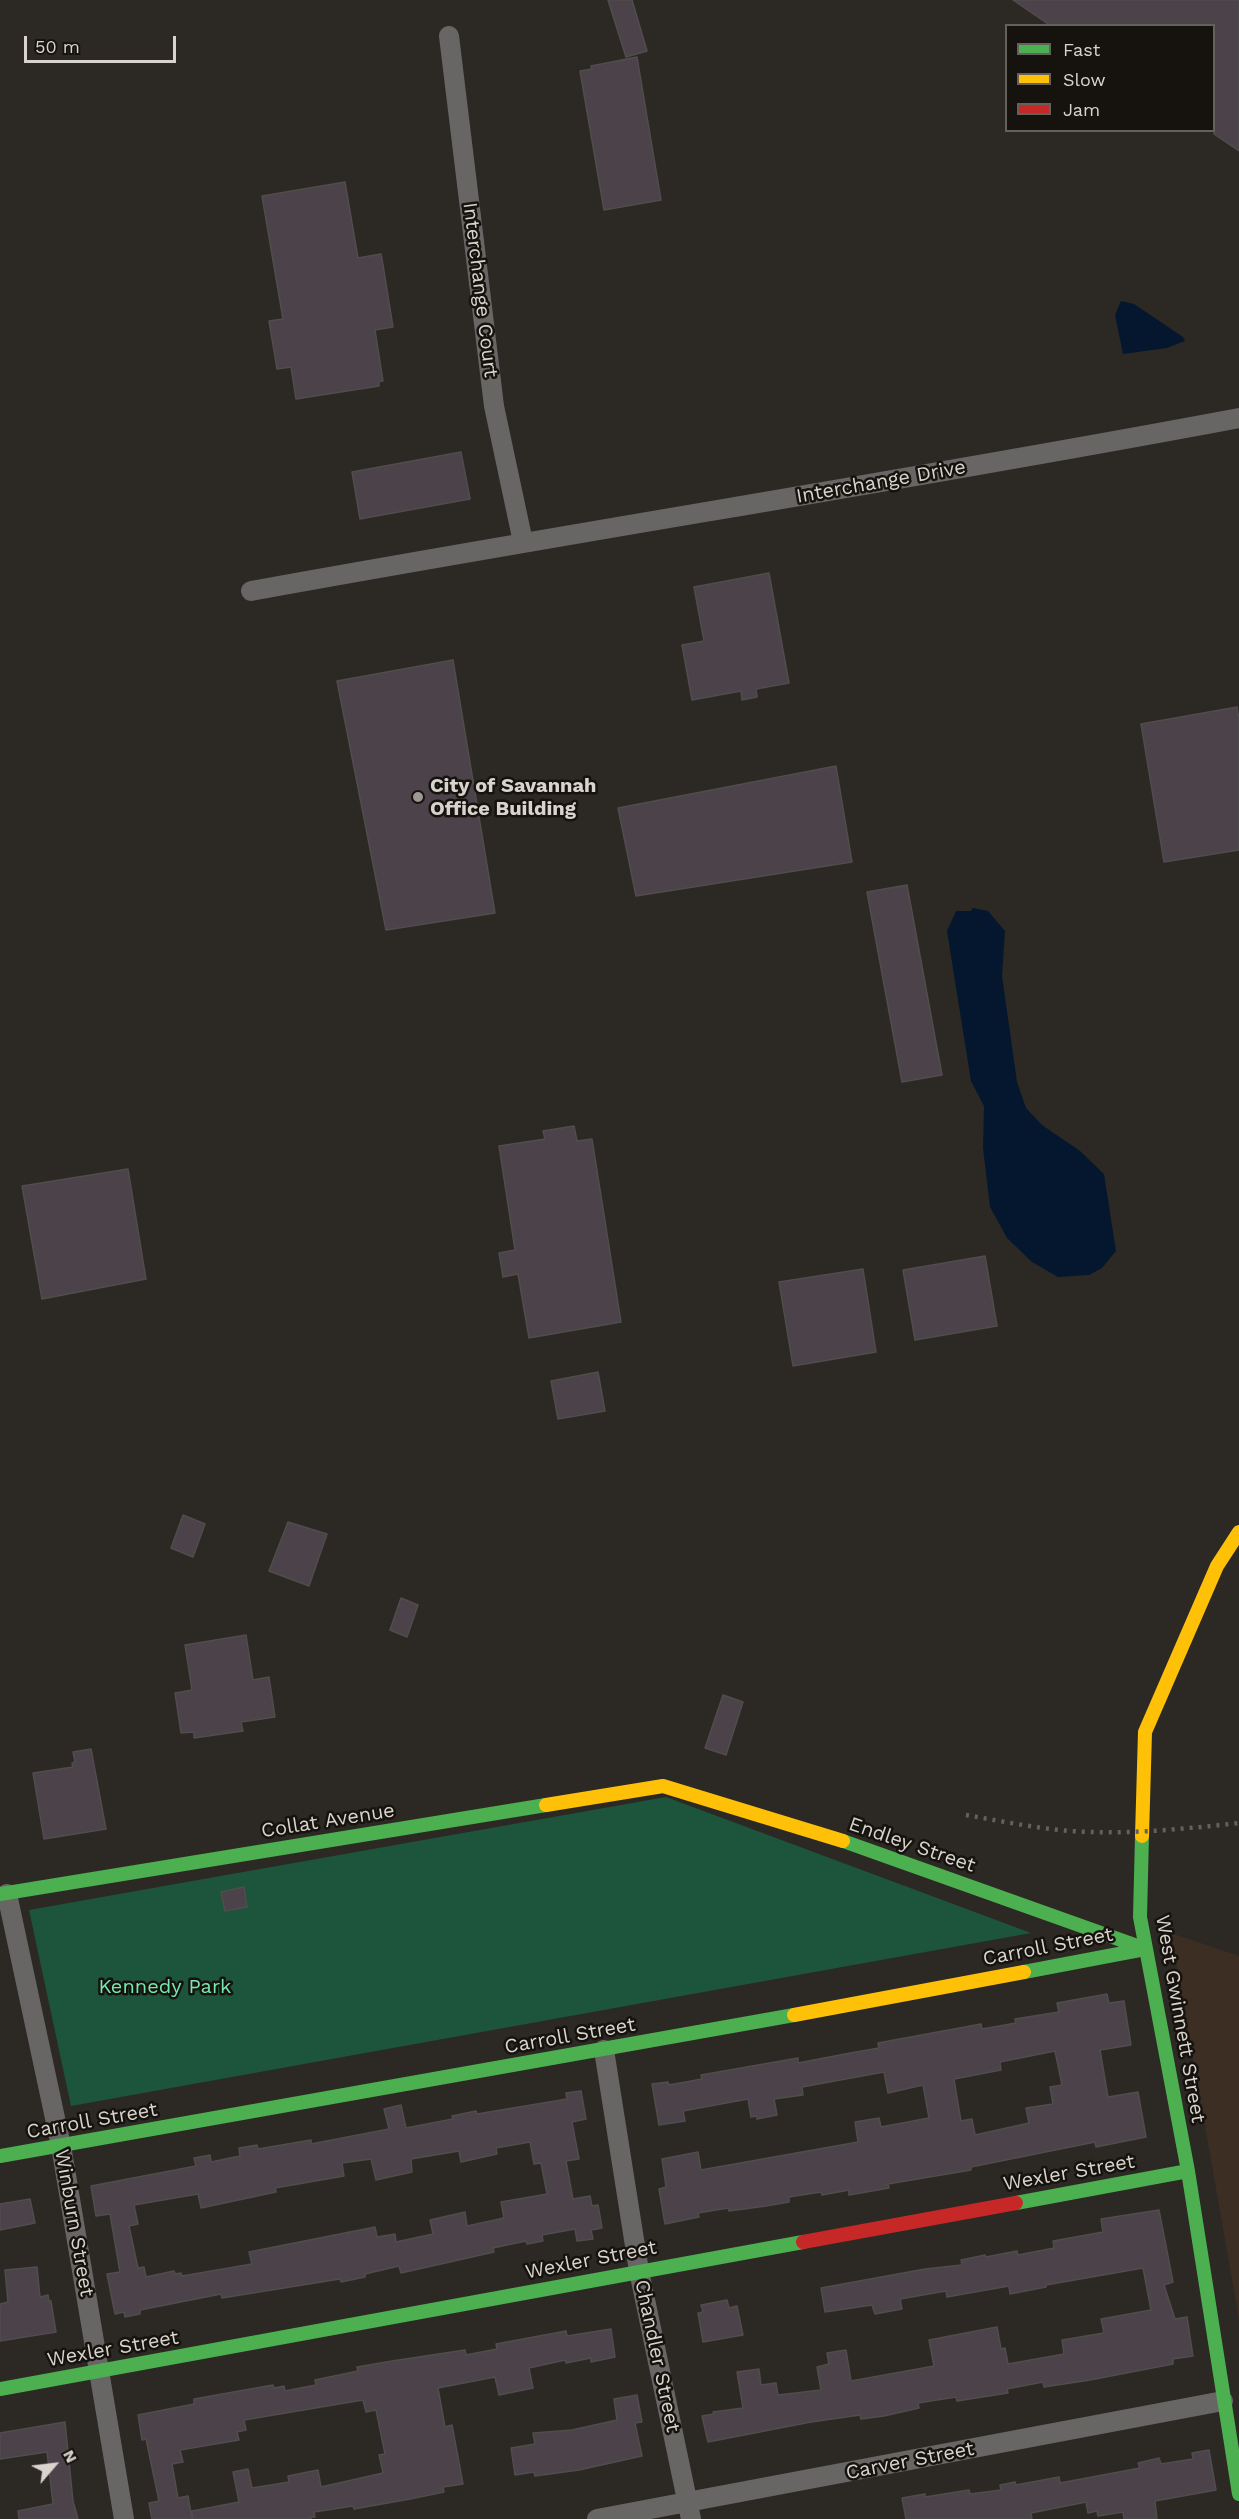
<!DOCTYPE html>
<style>
body{margin:0}
#map{position:relative;width:1239px;height:2519px;overflow:hidden;background:#2c2924;font-family:"Work Sans",sans-serif}
canvas{display:block}
.legend{position:absolute;left:1005px;top:24px;width:210px;height:108px;box-sizing:border-box;background:#16130f;border:2px solid #64605b;margin:0;padding:8px 10px;list-style:none;font-size:18px;color:#d8d4cd}
.legend li{display:flex;align-items:center;gap:12px;height:30px}
.legend b{width:30px;border:2px solid #64605b}
.north{position:absolute;left:24px;top:2435px;width:60px;height:60px;-webkit-text-stroke:4px #16130f;paint-order:stroke;rotate:62deg;font-size:16px;font-weight:700;line-height:24px;text-align:center;color:#d8d4cd}
.north::after{content:'';display:block;margin:auto;width:21px;height:27px;background:#d8d4cd;clip-path:polygon(50% 0,100% 100%,50% 72%,0 100%)}
.scale{position:absolute;left:24px;top:36px;width:152px;height:27px;box-sizing:border-box;border:3px solid #d8d4cd;border-top:0;padding-left:8px;font-size:18px;line-height:21px;white-space:nowrap;color:#d8d4cd;-webkit-text-stroke:4px #16130f;paint-order:stroke}
</style>
<div id="map">
<canvas width="1239" height="2519"></canvas>
<ul class="legend">
<li><b style="height:8px;background:#4caf50"></b>Fast</li>
<li><b style="height:8px;background:#ffc107"></b>Slow</li>
<li><b style="height:8px;background:#c62828"></b>Jam</li>
</ul>
<div class="north">N</div>
<div class="scale">50 m</div>
</div>
<script>
const g = document.querySelector('canvas').getContext('2d');
g.lineJoin = 'round';
function fillPath(path, color) {
  g.fillStyle = color;
  g.fill(path, 'evenodd');
}
function stroke(path, color, width, dash) {
  g.strokeStyle = color;
  g.lineWidth = width;
  g.lineCap = dash ? 'butt' : 'round';
  g.setLineDash(dash || []);
  g.stroke(path);
}
function write(font, color, halo, rows, align = 'center') {
  g.font = font + ' "Work Sans",sans-serif';
  g.lineWidth = 5;
  g.setLineDash([]);
  g.textBaseline = 'middle';
  g.strokeStyle = halo;
  g.fillStyle = color;
  for (const [text, x, y, turn = 0] of rows) {
    g.save();
    g.translate(x, y);
    g.rotate((+turn || 0) * Math.PI / 180);
    g.textAlign = isNaN(turn) ? turn : align;
    if (halo) g.strokeText(text, 0, 0);
    g.fillText(text, 0, 0);
    g.restore();
  }
}
fillPath(new Path2D(`
 M1171,1933L1239,1956V2319Z`), '#3c2e23');
fillPath(new Path2D(`
 M666,1797L1031,1933L71,2106L29,1910Z`), '#1c553b');
fillPath(new Path2D(`
 M1121,301L1134,304L1183,337L1185,341L1167,348L1123,354L1115,315Z
 M973,908L988,911L1005,931L1002,976L1017,1082L1026,1108L1042,1125L1080,1151L1104,1174L1116,1251L1102,1268L1089,1275L1058,1277L1032,1262L1007,1238L990,1207L983,1148L984,1106L971,1081L947,931L956,911H971Z`), '#04172e');
const building = new Path2D(`
 M608,0H632L647,51L626,57Z
 M1013,0H1239V151L1214,134V26H1051Z
 M637,57L661,200L604,210L580,71L592,69L591,66Z
 M345,182L358,258L381,254L383,265L393,327L375,330L383,381H379V386L296,399L291,367L277,369L269,321L283,319L262,196Z
 M461,452L470,499L360,519L352,472Z
 M769,573L789,683L756,689L757,697L742,700L741,691L692,700L682,645L704,641L694,587Z
 M453,660L495,913L386,930L337,681Z
 M1237,707L1239,719V850L1164,862L1141,724Z
 M836,766L852,862L636,896L618,808Z
 M907,885L942,1075L902,1082L867,892Z
 M574,1126L577,1141L592,1139L621,1322L529,1338L518,1274L503,1277L499,1253L515,1250L499,1146L545,1139L543,1131Z
 M128,1169L146,1279L42,1299L22,1186Z
 M985,1256L997,1326L915,1340L903,1270Z
 M863,1269L876,1352L793,1366L779,1282Z
 M598,1372L605,1411L558,1419L551,1381Z
 M183,1515L205,1524L193,1557L171,1548Z
 M288,1522L327,1534L309,1586L269,1571Z
 M401,1598L418,1605L407,1637L390,1630Z
 M246,1635L253,1680L269,1677L275,1717L241,1722L243,1731L194,1738V1732L181,1733L175,1693L192,1690L185,1645Z
 M723,1695L743,1702L726,1755L705,1748Z
 M91,1749L106,1829L44,1839L33,1773L73,1767L72,1763L75,1762L73,1752Z
 M244,1887L247,1907L225,1911L221,1892Z
 M1107,1994L1109,2003L1124,2001L1131,2045L1100,2050L1108,2097L1138,2092L1146,2137L1096,2147L1095,2142L971,2167V2170L888,2184L889,2188L849,2195V2190L822,2195L821,2192L789,2197V2202L766,2206L729,2211L728,2208L698,2213L699,2217L665,2224L659,2189L666,2187L662,2159L698,2152L701,2170L858,2142L855,2122L879,2118L881,2127L929,2118L923,2085L888,2093L884,2072L802,2087L803,2095L774,2099L777,2115L757,2119V2116L751,2117L748,2099L683,2111L685,2121L659,2125L652,2084L668,2082L669,2085L702,2079L701,2075L798,2058V2063L845,2054L879,2048L878,2043L981,2024L982,2029L1016,2023L1015,2019L1059,2012L1057,2003ZM1055,2051L1062,2085L1050,2087L1053,2104L1026,2108L1029,2123L975,2135L972,2119L961,2121L954,2079L1001,2070L1000,2062Z
 M581,2091L586,2119L572,2122L579,2159L566,2161L573,2199L590,2196L592,2206L598,2205L602,2228L591,2230L593,2239L577,2241L575,2229L542,2235L543,2241L527,2244L526,2241L493,2248L494,2252L401,2273L399,2266L365,2274V2277L341,2282L340,2279L222,2298L221,2294L140,2310V2314L125,2317L124,2312L115,2314L107,2274L120,2272L110,2214L96,2216L91,2186L196,2166L194,2158L210,2155L211,2162L240,2156L239,2148L257,2145L258,2149L311,2140V2144L389,2129L384,2109L401,2105L406,2128L453,2119L452,2116L476,2111L477,2114L567,2099L566,2093ZM530,2142L534,2164L541,2163L547,2194L501,2202L504,2218L467,2226L465,2212L430,2220L433,2234L396,2242L395,2234L377,2237L375,2227L249,2252L252,2264L182,2276L181,2273L175,2274L174,2271L146,2277L144,2267L138,2268L129,2226L138,2224L134,2205L198,2194L201,2208L276,2192L275,2188L344,2176L342,2163L371,2159L376,2180L412,2172L411,2159L459,2151L461,2162L497,2154L496,2148Z
 M30,2199L35,2223L0,2230V2204Z
 M1159,2210L1173,2282L1164,2285L1175,2319L1187,2317L1193,2356L1173,2359V2364L1090,2380L1044,2387L1043,2382L1007,2389L1008,2393L957,2401L956,2397L918,2403L919,2408L884,2416L861,2419L860,2415L811,2422L708,2442L702,2416L714,2414L713,2412L743,2408L737,2372L759,2369L761,2385L776,2383L778,2395L821,2390L817,2367L829,2364L827,2353L846,2350L851,2381L934,2366L929,2340L997,2327L1001,2349L1005,2348L1008,2364L1064,2354L1062,2340L1104,2333L1101,2319L1151,2310L1143,2268L1046,2285V2287L1010,2294L1009,2286L947,2297L946,2291L900,2299L902,2309L875,2314L872,2305L825,2312L821,2288L925,2269L962,2265L961,2260L985,2255L986,2257L1017,2251L1018,2255L1054,2248L1053,2241L1103,2232L1101,2219Z
 M37,2267L40,2297L48,2295L49,2301H51L56,2332L0,2341V2304L8,2302L5,2270Z
 M727,2300L729,2308L737,2306L743,2335L703,2342L698,2313L703,2312L701,2305Z
 M611,2329L615,2357L591,2362V2358L566,2363L565,2360L529,2368L533,2388L499,2395L495,2377L438,2388L445,2427L452,2425L463,2484L443,2487L444,2492L410,2499L354,2509L353,2506L314,2512L315,2517H311V2519H193L192,2511L239,2502L233,2472L248,2469L252,2488L289,2482L288,2476L318,2470L321,2487L383,2473L379,2455L385,2454L376,2410L366,2412L363,2400L244,2420L246,2430L237,2432L239,2440L180,2450L183,2462L172,2464L178,2498L188,2496L192,2519H152L149,2503L159,2501L146,2439L142,2440L138,2415L194,2404V2399L273,2385L274,2388L284,2386L285,2391L316,2385L315,2380L358,2371L357,2367L392,2361L465,2350L466,2355L497,2349L496,2344L566,2331L567,2336Z
 M637,2395L642,2422L635,2423L642,2456L579,2470L535,2476L534,2472L515,2475L511,2448L535,2444L533,2433L572,2430L617,2420L614,2399Z
 M65,2422L73,2501L78,2519H19L18,2511L53,2504L47,2452L0,2459V2433Z
 M1209,2450L1216,2490L1155,2501L1157,2519H1124L1123,2512L1098,2516L1097,2511L1088,2513L1086,2502L1031,2513L1032,2519H906L902,2498L925,2494V2497L969,2490L970,2494L1001,2490L1000,2485L1015,2482L1016,2485L1059,2477L1060,2483L1140,2468L1138,2463L1159,2458L1161,2464L1193,2459L1192,2453Z`);
fillPath(building, '#4b424a');
stroke(building, '#504d4d', 1.5);
stroke(new Path2D(`
 M449,36L494,406L523,542
 M251,591C580,531 910,480 1239,418
 M7,1894L61,2146L124,2519
 M604,2050L639,2271L691,2519
 M597,2519L1223,2401`), '#686665', 20);
stroke(new Path2D(`
 M1142,1836L1140,1917L1188,2171L1239,2494
 M843,1841L1146,1949
 M0,1894L546,1805
 M1024,1972L1145,1949
 M0,2156L794,2015
 M1016,2203L1188,2171
 M0,2389L803,2242`), '#4caf50', 14);
stroke(new Path2D(`
 M546,1805L663,1786L843,1841
 M1142,1836L1145,1732L1217,1566L1239,1532
 M794,2015L1024,1972`), '#ffc107', 14);
stroke(new Path2D(`
 M803,2242L1016,2203`), '#c62828', 14);
stroke(new Path2D(`
 M966,1815C1000,1821 1035,1828 1070,1831C1127,1835 1183,1829 1239,1823`), '#63605d', 4.5, [3, 6]);
for (const [x, y, r, color] of [
 [418,797,6,"#9c9892"]
]) {
  const dot = new Path2D();
  dot.arc(x, y, r, 0, 2 * Math.PI);
  g.fillStyle = color;
  g.fill(dot);
  stroke(dot, '#16130f', 2);
}
write('20px', '#d8d4cd', '#16130f', [
 ["Interchange Court",480,290,83],
 ["Interchange Drive",881,482,-10],
 ["Collat Avenue",328,1821,-9],
 ["Endley Street",912,1845,19],
 ["Carroll Street",1048,1947,-11],
 ["West Gwinnett Street",1180,2019,80],
 ["Carroll Street",570,2036,-10],
 ["Carroll Street",92,2121,-10],
 ["Wexler Street",1069,2173,-10],
 ["Winburn Street",74,2223,80],
 ["Wexler Street",591,2260,-11],
 ["Wexler Street",113,2349,-10],
 ["Chandler Street",657,2356,78],
 ["Carver Street",910,2461,-11]
]);
write('bold 20px', '#d8d4cd', '#16130f', [
 ["City of Savannah",430,786],
 ["Office Building",430,809]
], 'left');
write('20px', '#74e9b0', '#16130f', [
 ["Kennedy Park",165,1987]
]);
</script>
